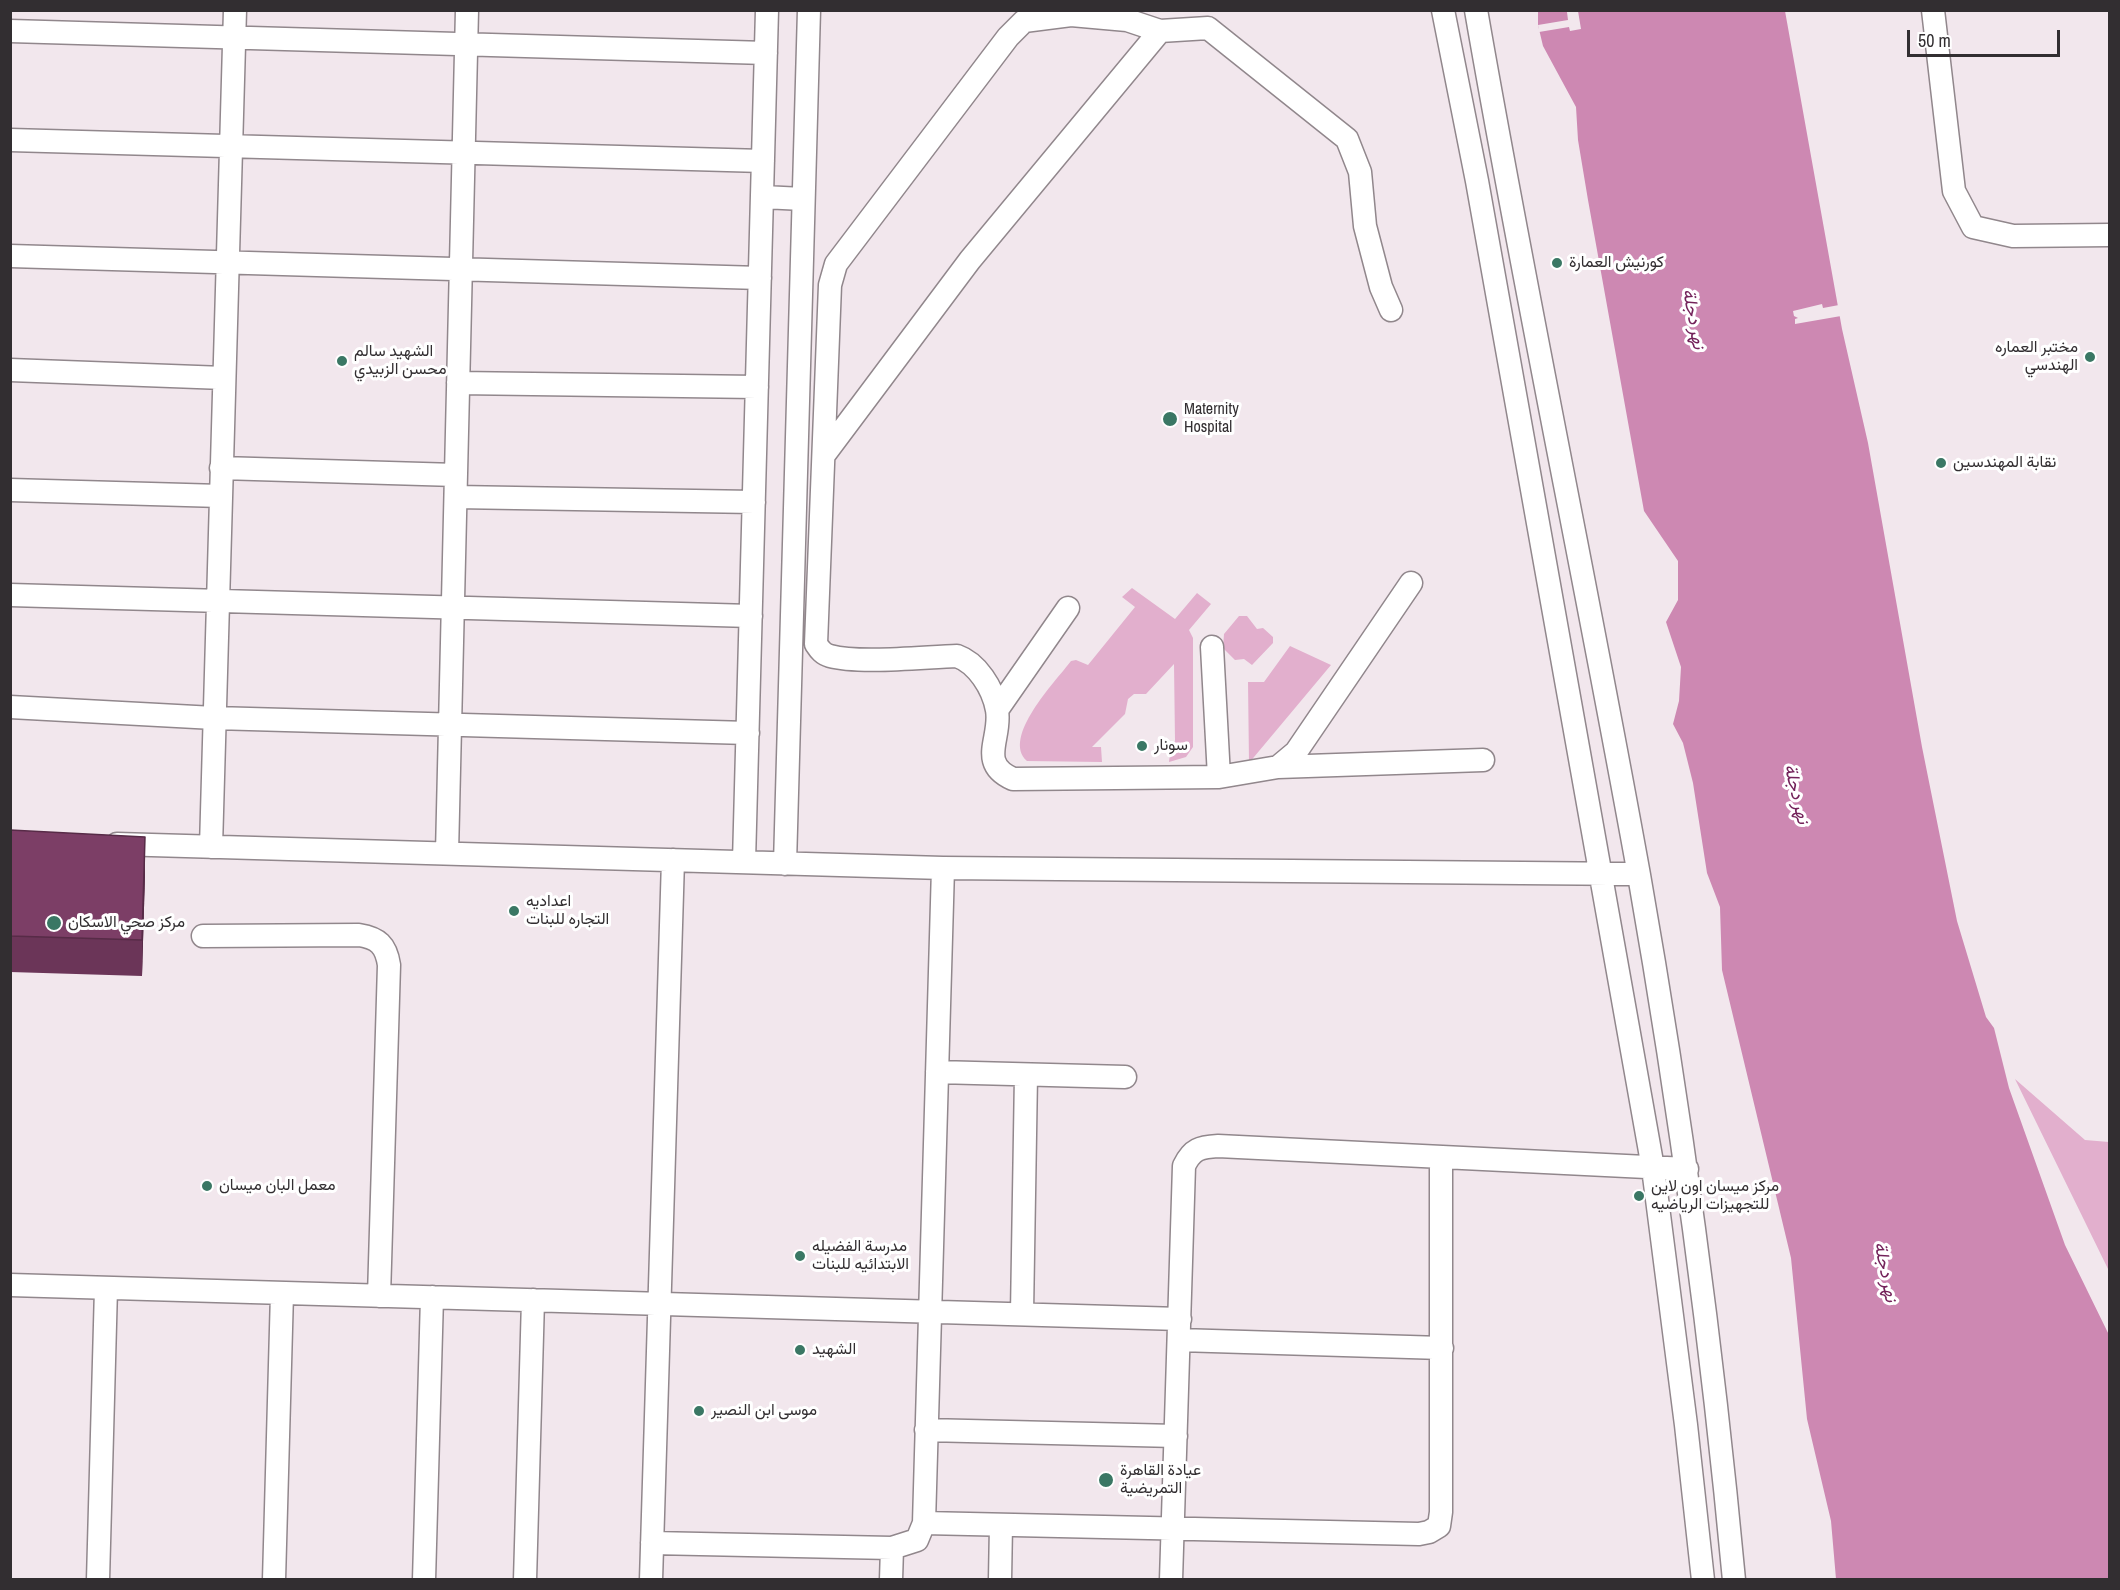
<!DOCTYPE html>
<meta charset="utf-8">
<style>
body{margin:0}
#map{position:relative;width:2120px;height:1590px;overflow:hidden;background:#f2e7ed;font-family:"Archivo Narrow",sans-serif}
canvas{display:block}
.frame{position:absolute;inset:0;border:12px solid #322e31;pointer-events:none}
.scale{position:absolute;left:1907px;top:30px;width:153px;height:27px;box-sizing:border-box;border:3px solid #322e31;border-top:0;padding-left:8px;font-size:18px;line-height:21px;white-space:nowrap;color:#322e31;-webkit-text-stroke:4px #fff;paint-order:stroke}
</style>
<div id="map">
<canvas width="2120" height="1590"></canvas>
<div class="frame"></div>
<div class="scale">50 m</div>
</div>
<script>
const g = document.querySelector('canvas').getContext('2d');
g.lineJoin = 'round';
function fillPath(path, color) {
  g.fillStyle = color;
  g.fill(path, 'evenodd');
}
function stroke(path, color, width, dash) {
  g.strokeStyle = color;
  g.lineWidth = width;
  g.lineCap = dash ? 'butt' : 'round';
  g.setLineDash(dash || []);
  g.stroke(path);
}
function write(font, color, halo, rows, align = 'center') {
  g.font = font + ' "Archivo Narrow",Vazirmatn,sans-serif';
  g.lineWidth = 6;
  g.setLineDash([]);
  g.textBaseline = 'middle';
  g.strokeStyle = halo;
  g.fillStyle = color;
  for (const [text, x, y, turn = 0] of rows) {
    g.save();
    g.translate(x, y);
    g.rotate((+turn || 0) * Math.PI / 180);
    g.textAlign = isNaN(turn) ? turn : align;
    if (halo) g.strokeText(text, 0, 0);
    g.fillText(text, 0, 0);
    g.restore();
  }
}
fillPath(new Path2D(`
 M1132,588L1175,619L1197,593L1211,604L1189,630L1193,638V747L1186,757L1169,762L1171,744L1175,741L1174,664L1146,694H1134L1128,699L1125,714L1092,747H1101L1102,762L1027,761C1001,738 1055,682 1071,661L1076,660L1088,665L1135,607L1122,597Z
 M1239,616H1247L1257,629L1263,628L1273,637V643L1252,665L1244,659L1235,660L1223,648L1224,634Z
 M1290,646L1331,665L1249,763L1248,682H1264Z
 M2015,1079L2085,1140L2109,1142V1271Z`), '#e2afcd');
fillPath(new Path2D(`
 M1538,10L1785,11L1842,329L1868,443L1922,747L1957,921L1986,1017L1994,1028L2009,1088L2065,1245L2109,1335V1579H1836L1831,1521L1807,1419L1791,1258L1722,970L1720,907L1707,873L1693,783L1683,743L1673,724L1679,701L1681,667L1666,622L1678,600V561L1644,511L1588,200L1578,140L1576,107L1543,46L1538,25Z`), '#cd88b2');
fillPath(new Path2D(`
 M1578,11L1581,29L1570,31L1569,27L1539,32L1538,25L1568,20L1567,12Z
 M1822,304L1823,308L1839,305L1841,316L1795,324V319L1798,318L1794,316L1793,311Z`), '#f2e7ed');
const minor = new Path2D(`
 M1443,10L1477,181L1653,1168L1686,1425L1703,1580
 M1476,10C1526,299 1587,586 1639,875C1680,1108 1712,1343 1734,1580
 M1933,10L1954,191L1973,227L2013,236L2110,235
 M10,31L766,53
 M1160,31L1127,20L1071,15L1024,21L1008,37L836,264L830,285L816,644C820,650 823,654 830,656C859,664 924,657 957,656C977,663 993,688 997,710C1002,738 977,763 1013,779L1219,777L1278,767L1296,752L1411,583
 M10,140L763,161
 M763,197L803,199
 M10,256L760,278
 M10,370L224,378
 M458,383L757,387
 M824,455L970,260L1160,31L1208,28L1347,139L1360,172L1365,226L1381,287L1391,310
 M221,468L456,475
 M10,490L221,496
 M456,497L754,502
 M10,595L751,616
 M1212,647L1219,777
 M10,707L214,718L748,733
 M997,710L1068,608
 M1278,767L1483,760
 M117,844L943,868L1638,874
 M211,847L235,10
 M447,853L467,10
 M744,862L767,10
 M785,864L809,10
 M203,936L359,935C378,938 386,945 389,965L379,1296
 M937,1072L1125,1077
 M10,1285L1180,1319
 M1022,1313L1026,1075
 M1179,1340L1442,1348
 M926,1430L1176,1436
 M924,1523L1419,1534L1429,1532L1439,1526L1441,1512V1157
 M652,1543L892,1548L917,1540L924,1523L943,868
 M98,1580L106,1288
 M274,1580L282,1293
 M424,1580L432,1297
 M525,1580L533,1300
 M651,1580L673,860
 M891,1580L892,1548
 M1000,1580L1001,1525
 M1171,1580L1184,1166C1192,1149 1200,1147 1218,1146L1687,1169`);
stroke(minor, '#91878c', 25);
stroke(minor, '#fff', 22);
fillPath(new Path2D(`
 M10,830L145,873L142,976L10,972Z`), '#6b3558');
fillPath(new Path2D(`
 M145,837V873L142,976V940Z`), '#572b47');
const building = new Path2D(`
 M10,830L145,837L142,940L10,936Z`);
fillPath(building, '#7c3e66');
stroke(building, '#572b47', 1.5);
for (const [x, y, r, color] of [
 [1557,263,6,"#3a7764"],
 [2090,357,6,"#3a7764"],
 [342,361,6,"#3a7764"],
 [1170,419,8,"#3a7764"],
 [1941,463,6,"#3a7764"],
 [1142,746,6,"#3a7764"],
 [514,911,6,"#3a7764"],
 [54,923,8,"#3a7764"],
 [207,1186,6,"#3a7764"],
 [1639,1196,6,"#3a7764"],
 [800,1256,6,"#3a7764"],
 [800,1350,6,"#3a7764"],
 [699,1411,6,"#3a7764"],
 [1106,1480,8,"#3a7764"]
]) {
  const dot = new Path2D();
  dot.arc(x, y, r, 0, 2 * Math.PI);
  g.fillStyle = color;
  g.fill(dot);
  stroke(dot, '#fff', 2);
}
write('16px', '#322e31', '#fff', [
 ["كورنيش العمارة",1569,263],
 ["مختبر العماره",2078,348,"right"],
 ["الهندسي",2078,366,"right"],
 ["الشهيد سالم",354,352],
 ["محسن الزبيدي",354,370],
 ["Maternity",1184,410],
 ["Hospital",1184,428],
 ["نقابة المهندسين",1953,463],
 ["سونار",1154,746],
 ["اعداديه",526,902],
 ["التجاره للبنات",526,920],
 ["مركز صحي الاسكان",68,923],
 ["معمل البان ميسان",219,1186],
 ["مركز ميسان اون لاين",1651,1187],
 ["للتجهيزات الرياضيه",1651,1205],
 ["مدرسة الفضيله",812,1247],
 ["الابتدائيه للبنات",812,1265],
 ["الشهيد",812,1350],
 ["موسى ابن النصير",711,1411],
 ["عيادة القاهرة",1120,1471],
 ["التمريضية",1120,1489]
], 'left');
write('italic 18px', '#73225a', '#fff', [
 ["نهر دجلة",1693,319,80],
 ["نهر دجلة",1796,794,77],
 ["نهر دجلة",1885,1272,79]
]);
</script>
